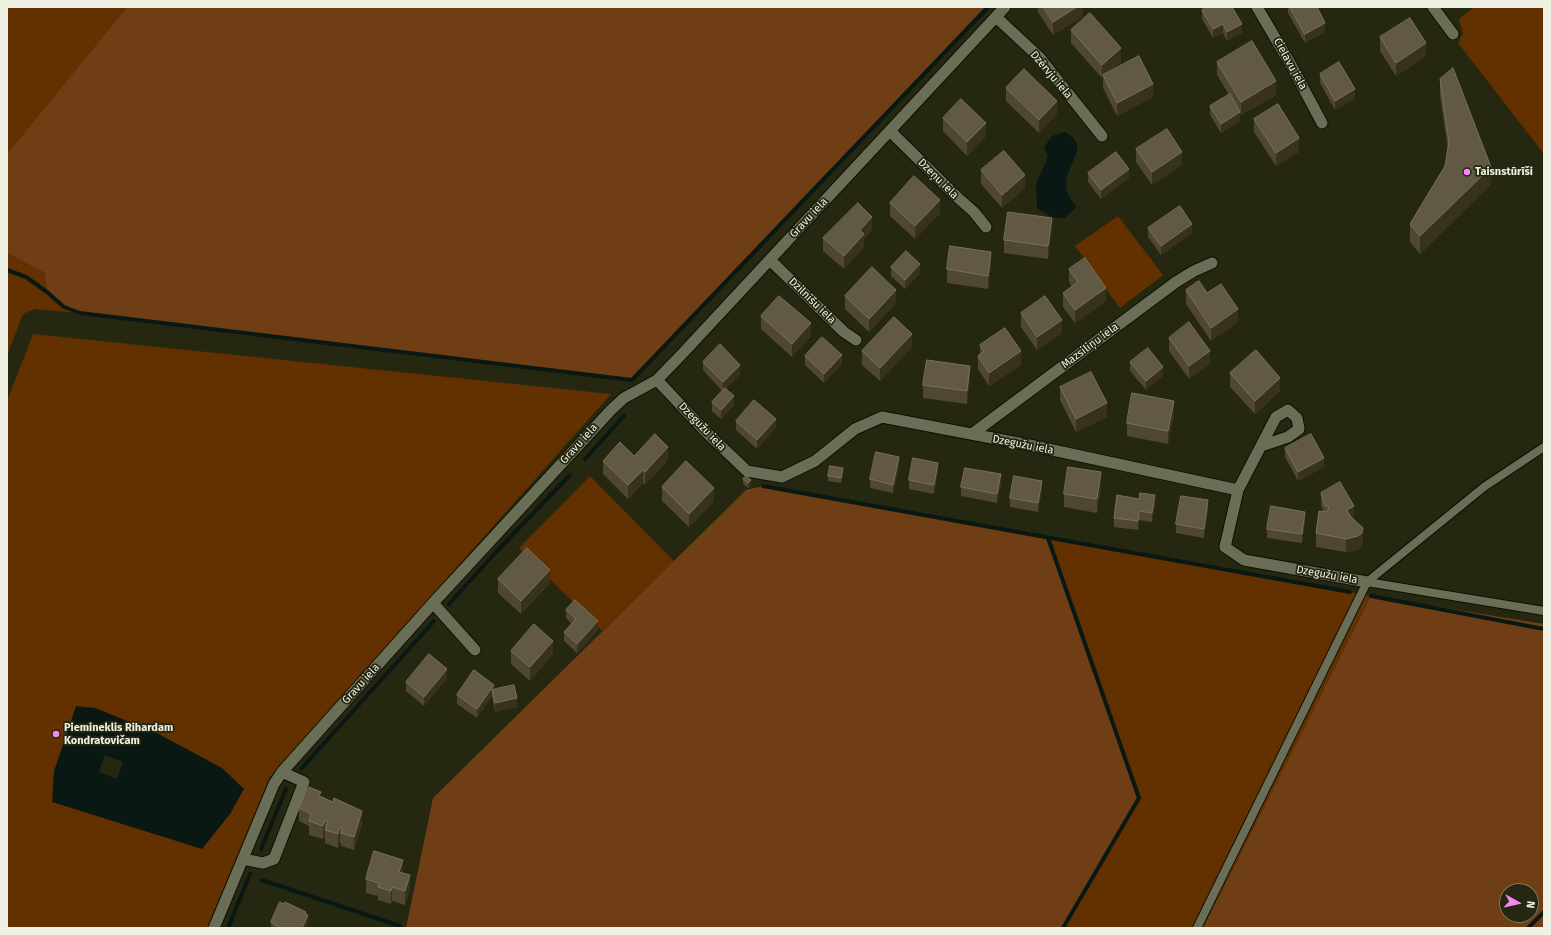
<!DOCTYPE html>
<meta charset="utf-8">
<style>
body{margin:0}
#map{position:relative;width:1551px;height:935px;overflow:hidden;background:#252711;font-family:"Fira Sans",sans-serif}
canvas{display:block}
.frame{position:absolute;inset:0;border:8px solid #eff1e3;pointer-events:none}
.north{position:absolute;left:1499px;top:883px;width:40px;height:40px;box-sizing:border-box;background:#252711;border:1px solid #767865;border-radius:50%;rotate:98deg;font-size:11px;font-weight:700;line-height:16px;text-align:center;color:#eff1e3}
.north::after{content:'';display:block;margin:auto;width:14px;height:18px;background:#f688ed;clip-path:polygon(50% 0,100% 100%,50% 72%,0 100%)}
</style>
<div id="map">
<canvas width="1551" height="935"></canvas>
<div class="frame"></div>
<div class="north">N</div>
</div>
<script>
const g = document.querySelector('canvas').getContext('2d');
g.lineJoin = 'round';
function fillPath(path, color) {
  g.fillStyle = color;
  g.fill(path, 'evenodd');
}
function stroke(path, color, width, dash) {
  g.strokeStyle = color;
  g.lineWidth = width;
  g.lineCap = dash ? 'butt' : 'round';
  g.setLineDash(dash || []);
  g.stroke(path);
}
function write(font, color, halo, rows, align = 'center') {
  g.font = font + ' "Fira Sans",sans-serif';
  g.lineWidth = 3.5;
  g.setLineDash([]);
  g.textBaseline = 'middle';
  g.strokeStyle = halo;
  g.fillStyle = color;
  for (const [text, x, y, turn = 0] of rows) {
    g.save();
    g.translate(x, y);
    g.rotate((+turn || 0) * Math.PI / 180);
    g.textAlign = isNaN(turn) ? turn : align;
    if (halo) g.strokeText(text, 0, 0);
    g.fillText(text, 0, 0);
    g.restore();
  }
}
fillPath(new Path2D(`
 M7,7H127L7,154Z
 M1474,7H1544V154L1458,43L1463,33L1459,19Z
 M1118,216L1163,275L1120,308L1075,246Z
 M7,253L45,273L64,307L80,313L35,309L23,314L7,356Z
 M33,334L611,394L270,777L207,928H7V401Z
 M590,476L674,561L602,631L519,548Z
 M1048,538L1371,596L1203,928H1063L1139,798Z`), '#633100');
fillPath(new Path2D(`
 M127,7H988L632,380L80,313L64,307L47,292L45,273L7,253V154Z
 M763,486L1048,538L1139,798L1063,928H406L433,798L746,490Z
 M1371,596L1544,624V928H1203ZM1507,891H1531V915H1507Z`), '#6f3e14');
fillPath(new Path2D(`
 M1065,132C1068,134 1073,137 1075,140C1086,156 1049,181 1077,206L1065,218L1051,217L1037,208L1036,184L1048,157L1044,147L1052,136Z
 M76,706L95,708L155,732L222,768L244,789L230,814L202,849L52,802L54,771Z`), '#0a1814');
fillPath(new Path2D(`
 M105,755L123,762L117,779L99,772Z`), '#252711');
stroke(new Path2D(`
 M7,270L26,277L47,292L64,307L80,313L632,380L988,7
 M585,459L624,416
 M763,486L1350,592
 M1048,538L1139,798L1063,928
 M1371,596L1544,629
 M449,604L496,552L570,475
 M301,769L434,621
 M261,849L286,789
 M262,880L400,926
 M228,928L250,874
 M1528,928L1544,912`), '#0a1814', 4);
const service = new Path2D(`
 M1367,582L1544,611
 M1197,928L1367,582L1484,487L1544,447`);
const minor = new Path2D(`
 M1257,7L1291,65L1322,123
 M1433,7L1453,34
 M996,17L1039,57L1102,136
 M890,131L957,197L974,212L986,227
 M770,260L844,332L856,340
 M657,380L707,433L747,471L782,477L815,461L855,429L882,417L1034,446L1238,490
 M972,434L1176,282L1194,271L1212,263
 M1261,446L1288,437L1299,429L1297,418L1288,410L1276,417L1238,490L1225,547L1244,560L1367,582
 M433,603L475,650
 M243,859L263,863L274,859L304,782L282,772
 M214,928L274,784L282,772L433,603L611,410L624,398L657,380L683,353L1005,7`);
stroke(service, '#0e1000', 10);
stroke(minor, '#0e1000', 13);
stroke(service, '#6b6e56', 8);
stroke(minor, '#6b6e56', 11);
fillPath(new Path2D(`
 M1038,7H1083V16L1053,35L1038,12Z
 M1288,7H1317L1325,32L1305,43L1288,13Z
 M1202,10L1242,33L1227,41L1223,33L1213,38L1202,19Z
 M1071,30L1121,61L1110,71L1153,97L1117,116L1103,88V77L1102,78L1071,43Z
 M1380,37L1426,56L1396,76L1380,51Z
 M1217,62L1276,95L1241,115L1240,113V121L1221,133L1210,115V106L1229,95L1217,75Z
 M1320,74L1355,98L1335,110L1320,83Z
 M1440,79L1491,184L1420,254L1410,242V224L1445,166L1448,150L1440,96Z
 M1006,88L1057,114L1039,133L1006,101Z
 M943,118L986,136L967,156L943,131Z
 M1254,119L1299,152L1276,166L1254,132Z
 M1136,149L1182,165L1152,185L1136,162Z
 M981,170L1025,188L1002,208L981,184Z
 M1088,173L1129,178L1101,199L1088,182Z
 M890,203L940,213L915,239L890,216Z
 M1148,228L1192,233L1161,255L1148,237Z
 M872,230L864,239V247L844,269L823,251V238Z
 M1052,232L1048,259L1004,253V240Z
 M991,265L988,289L947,283V269Z
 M891,267L920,273L905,289L891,276Z
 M1069,269L1106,301L1075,323L1063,307V293L1072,287L1069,282Z
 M1186,290L1207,293L1238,322L1211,341L1186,304Z
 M845,296L896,303L869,332L845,309Z
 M1021,313L1062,333L1037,350L1021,327Z
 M761,316L811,336L792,357L761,329Z
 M1169,338L1210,364L1189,379L1169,351Z
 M980,345L1021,365L989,386L978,369V356L980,354Z
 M912,347L880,381L862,365V351Z
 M805,356L842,364L824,383L805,365Z
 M703,362L740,374L726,388L734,405L721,419L712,411V402L722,391L703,370Z
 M1130,362L1163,376L1146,390L1130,371Z
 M1230,373L1280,391L1255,414L1230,387Z
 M970,379L967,404L923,398V385Z
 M1060,387L1107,417L1076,432L1060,400Z
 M1174,414L1168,444L1127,436V423Z
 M736,421L776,427L757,449L736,430Z
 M1285,448L1324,467L1298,481L1285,457Z
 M634,456L668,460L645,485L643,483L628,499L603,474V461Z
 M899,466L893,493L870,488V479Z
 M843,472L841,483L828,481V476Z
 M938,472L934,494L909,489V480Z
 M743,479L751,485L748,488L743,484Z
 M1001,483L997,503L961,496V487Z
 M1101,486L1097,513L1064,507V494Z
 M662,487L714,501L689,527L662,501Z
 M1042,490L1038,512L1010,507V498Z
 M1321,493L1354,519L1363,541L1362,546L1358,550L1346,552L1316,547V533L1323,511L1321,506Z
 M1155,504L1152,522L1139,520L1138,530L1114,527V518Z
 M1208,509L1204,538L1176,533V524Z
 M1305,520L1302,543L1267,538V529Z
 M498,579L550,583L521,614L498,593Z
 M566,610L598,630L577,653L564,641V632L572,624L566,618Z
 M511,651L553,654L530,681L511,664Z
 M447,678L424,706L406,691V682Z
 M494,689L517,707L495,712L492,696L477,718L457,704V695Z
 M321,796L362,824L354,850L341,846L340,840L338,848L325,843V835L323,839L309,835V826L299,821V808Z
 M403,873L410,888L405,905L392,901L391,904L378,900V896L366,893V879Z
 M306,914L308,928H271V922Z`), '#504731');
fillPath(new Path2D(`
 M1077,7H1083V16L1053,35V22Z
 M1325,23V32L1305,43V34Z
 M1223,24V33L1213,38V29Z
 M1242,24V33L1227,41V32Z
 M1426,43V56L1396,76V63Z
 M1121,48V61L1104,76L1103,75V77L1102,78V65Z
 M1276,81V95L1241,115V102Z
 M1153,84V97L1117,116V103Z
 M1355,89V98L1335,110V101Z
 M1057,101V114L1039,133V120Z
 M1240,112V121L1221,133V124Z
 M986,123V136L967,156V142Z
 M1299,138V152L1276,166V153Z
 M1182,152V165L1152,185V172Z
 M1491,167V184L1420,254V236Z
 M1129,169V178L1101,199V190Z
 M1025,175V188L1002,208V195Z
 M940,200V213L915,239V226Z
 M872,217V230L864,239V247L844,269V256L860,230Z
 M1052,218V232L1048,259V246Z
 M1192,224V233L1161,255V246Z
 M991,252V265L988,289V276Z
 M920,264V273L905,289V280Z
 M1106,288V301L1075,323V310Z
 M896,290V303L869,332V319Z
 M1238,309V322L1211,341V328Z
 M1062,320V333L1037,350V337Z
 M811,323V336L792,357V344Z
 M912,334V347L880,381V368Z
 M1021,351V365L989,386V373Z
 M1210,351V364L1189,379V366Z
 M842,355V364L824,383V374Z
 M740,365V374L723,391V382Z
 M970,366V379L967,404V391Z
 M1163,367V376L1146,390V381Z
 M1280,378V391L1255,414V401Z
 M734,396V405L721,419V410Z
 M1174,401V414L1168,444V431Z
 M1107,403V417L1076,432V419Z
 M776,419V427L757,449V440Z
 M668,447V460L645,485V472Z
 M899,457V466L893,493V485Z
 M1324,458V467L1298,481V472Z
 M938,463V472L934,494V485Z
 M643,470V483L628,499V485Z
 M1101,472V486L1097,513V499Z
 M1001,474V483L997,503V494Z
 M751,480V485L748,488V483Z
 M1042,481V490L1038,512V503Z
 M714,488V501L689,527V514Z
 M1155,495V504L1152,522V513Z
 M1208,500V509L1204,538V529Z
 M1354,506V519L1347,523V510Z
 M1139,511V520L1138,530V521Z
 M1305,512V520L1302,543V534Z
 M1363,528V541L1362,546L1358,550L1346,552V539Z
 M550,570V583L521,614V601Z
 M598,621V630L577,653V644Z
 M553,641V654L530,681V667Z
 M447,669V678L424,706V697Z
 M494,685V694L492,690V696L477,718V709Z
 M517,698V707L495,712V703Z
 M362,811V824L354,850V837Z
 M325,820V835L323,839V826Z
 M340,827V840L338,848V834Z
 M403,860V873L399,872Z
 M410,875V888L405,905V891Z
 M392,887V901L391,904V891Z
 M306,912V919L308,915V928H302Z`), '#38321c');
const building = new Path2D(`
 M1044,7H1077L1053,22Z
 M1207,7H1232L1242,24L1227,32L1223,24L1213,29L1202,10Z
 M1290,7H1317L1325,23L1305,34Z
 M1090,13L1121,48L1102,65L1071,30Z
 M1410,18L1426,43L1396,63L1380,37Z
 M1252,41L1276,81L1241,102L1217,62Z
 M1139,56L1153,84L1117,103L1103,75Z
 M1339,62L1355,89L1335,101L1320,74Z
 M1453,68L1491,167L1420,236L1410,224L1445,166L1449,142L1440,79Z
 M1024,69L1057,101L1039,120L1006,88Z
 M1230,94L1240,112L1221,124L1210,106Z
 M961,99L986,123L967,142L943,118Z
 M1278,104L1299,138L1276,153L1254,119Z
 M1167,129L1182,152L1152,172L1136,149Z
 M1004,151L1025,175L1002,195L981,170Z
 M1116,152L1129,169L1101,190L1088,173Z
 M914,176L940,200L915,226L890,203Z
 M858,203L872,217L860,230L864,234L844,256L823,238Z
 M1180,206L1192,224L1161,246L1148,228Z
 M1008,212L1052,218L1048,246L1004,240Z
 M950,246L991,252L988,276L947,269Z
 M906,251L920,264L905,280L891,267Z
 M1085,258L1106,288L1075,310L1063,293L1078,282L1069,269Z
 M872,267L896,290L869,319L845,296Z
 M1199,281L1207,293L1221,284L1238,309L1211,328L1186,290Z
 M779,296L811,323L792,344L761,316Z
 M1045,296L1062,320L1037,337L1021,313Z
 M894,317L912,334L880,368L862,351Z
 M1189,322L1210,351L1189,366L1169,338Z
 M1005,328L1021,351L989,373L978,356L984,351L980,345Z
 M822,337L842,355L824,374L805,356Z
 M720,344L740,365L723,382L703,362Z
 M1148,348L1163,367L1146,381L1130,362Z
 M1256,350L1280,378L1255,401L1230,373Z
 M927,360L970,366L967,391L923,385Z
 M1091,372L1107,403L1076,419L1060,387Z
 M725,388L734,396L721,410L712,402Z
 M1132,393L1174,401L1168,431L1127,423Z
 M754,400L776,419L757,440L736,421Z
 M655,434L668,447L645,472L643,470L628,485L603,461L620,442L634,456Z
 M1311,434L1324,458L1298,472L1285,448Z
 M876,452L899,457L893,485L870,479Z
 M913,458L938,463L934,485L909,480Z
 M686,461L714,488L689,514L662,487Z
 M830,466L843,468L841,478L828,476Z
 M1068,467L1101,472L1097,499L1064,494Z
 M965,468L1001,474L997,494L961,487Z
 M746,476L751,480L748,483L743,479Z
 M1014,476L1042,481L1038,503L1010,498Z
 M1340,482L1354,506L1347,510L1350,516L1363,528L1362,533L1358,536L1346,539L1316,533L1319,511L1327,512L1329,506H1325L1321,493Z
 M1140,493L1155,495L1152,513L1139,511L1138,521L1114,518L1117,495L1139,499Z
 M1181,496L1208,500L1204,529L1176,524Z
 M1271,506L1305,512L1302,534L1267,529Z
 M527,548L550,570L521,601L498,579Z
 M575,600L598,621L577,644L564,632L576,619L566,610Z
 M534,624L553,641L530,667L511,651Z
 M429,654L447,669L424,697L406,682Z
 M474,670L494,685L477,709L457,695Z
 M514,685L517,698L495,703L492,690Z
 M309,787L321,792L319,796L333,802L334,798L362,811L354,837L341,833L343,828L340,827L338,834L325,830L328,821L325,820L323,826L309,821L311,814L299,808Z
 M374,851L403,860L399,872L410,875L405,891L392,887L391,891L378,887L379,883L366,879Z
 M280,902L284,904L285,902L306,912L305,914L308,915L302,928H280L271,922Z`);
fillPath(building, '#615944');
stroke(building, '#77715d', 1);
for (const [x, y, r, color] of [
 [1467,172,4,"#f688ed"],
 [56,734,4,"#f688ed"]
]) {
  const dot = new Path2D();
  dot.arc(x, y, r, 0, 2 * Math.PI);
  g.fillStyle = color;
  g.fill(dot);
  stroke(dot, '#252711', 1.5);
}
write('11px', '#eff1e3', '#252711', [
 ["Cielavu iela",1290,64,61],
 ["Dzērvju iela",1051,75,50],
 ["Dzeņu iela",938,179,45],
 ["Gravu iela",809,218,-47],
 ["Dzilnīšu iela",812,301,44],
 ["Mazsiliņu iela",1090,346,-37],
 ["Dzegužu iela",702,427,46],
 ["Gravu iela",579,444,-48],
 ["Dzegužu iela",1023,445,11],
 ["Dzegužu iela",1327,575,10],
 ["Gravu iela",361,684,-48]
]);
write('bold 11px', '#eff1e3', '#252711', [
 ["Taisnstūrīši",1475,172],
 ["Piemineklis Rihardam",64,728],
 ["Kondratovičam",64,741]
], 'left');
</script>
